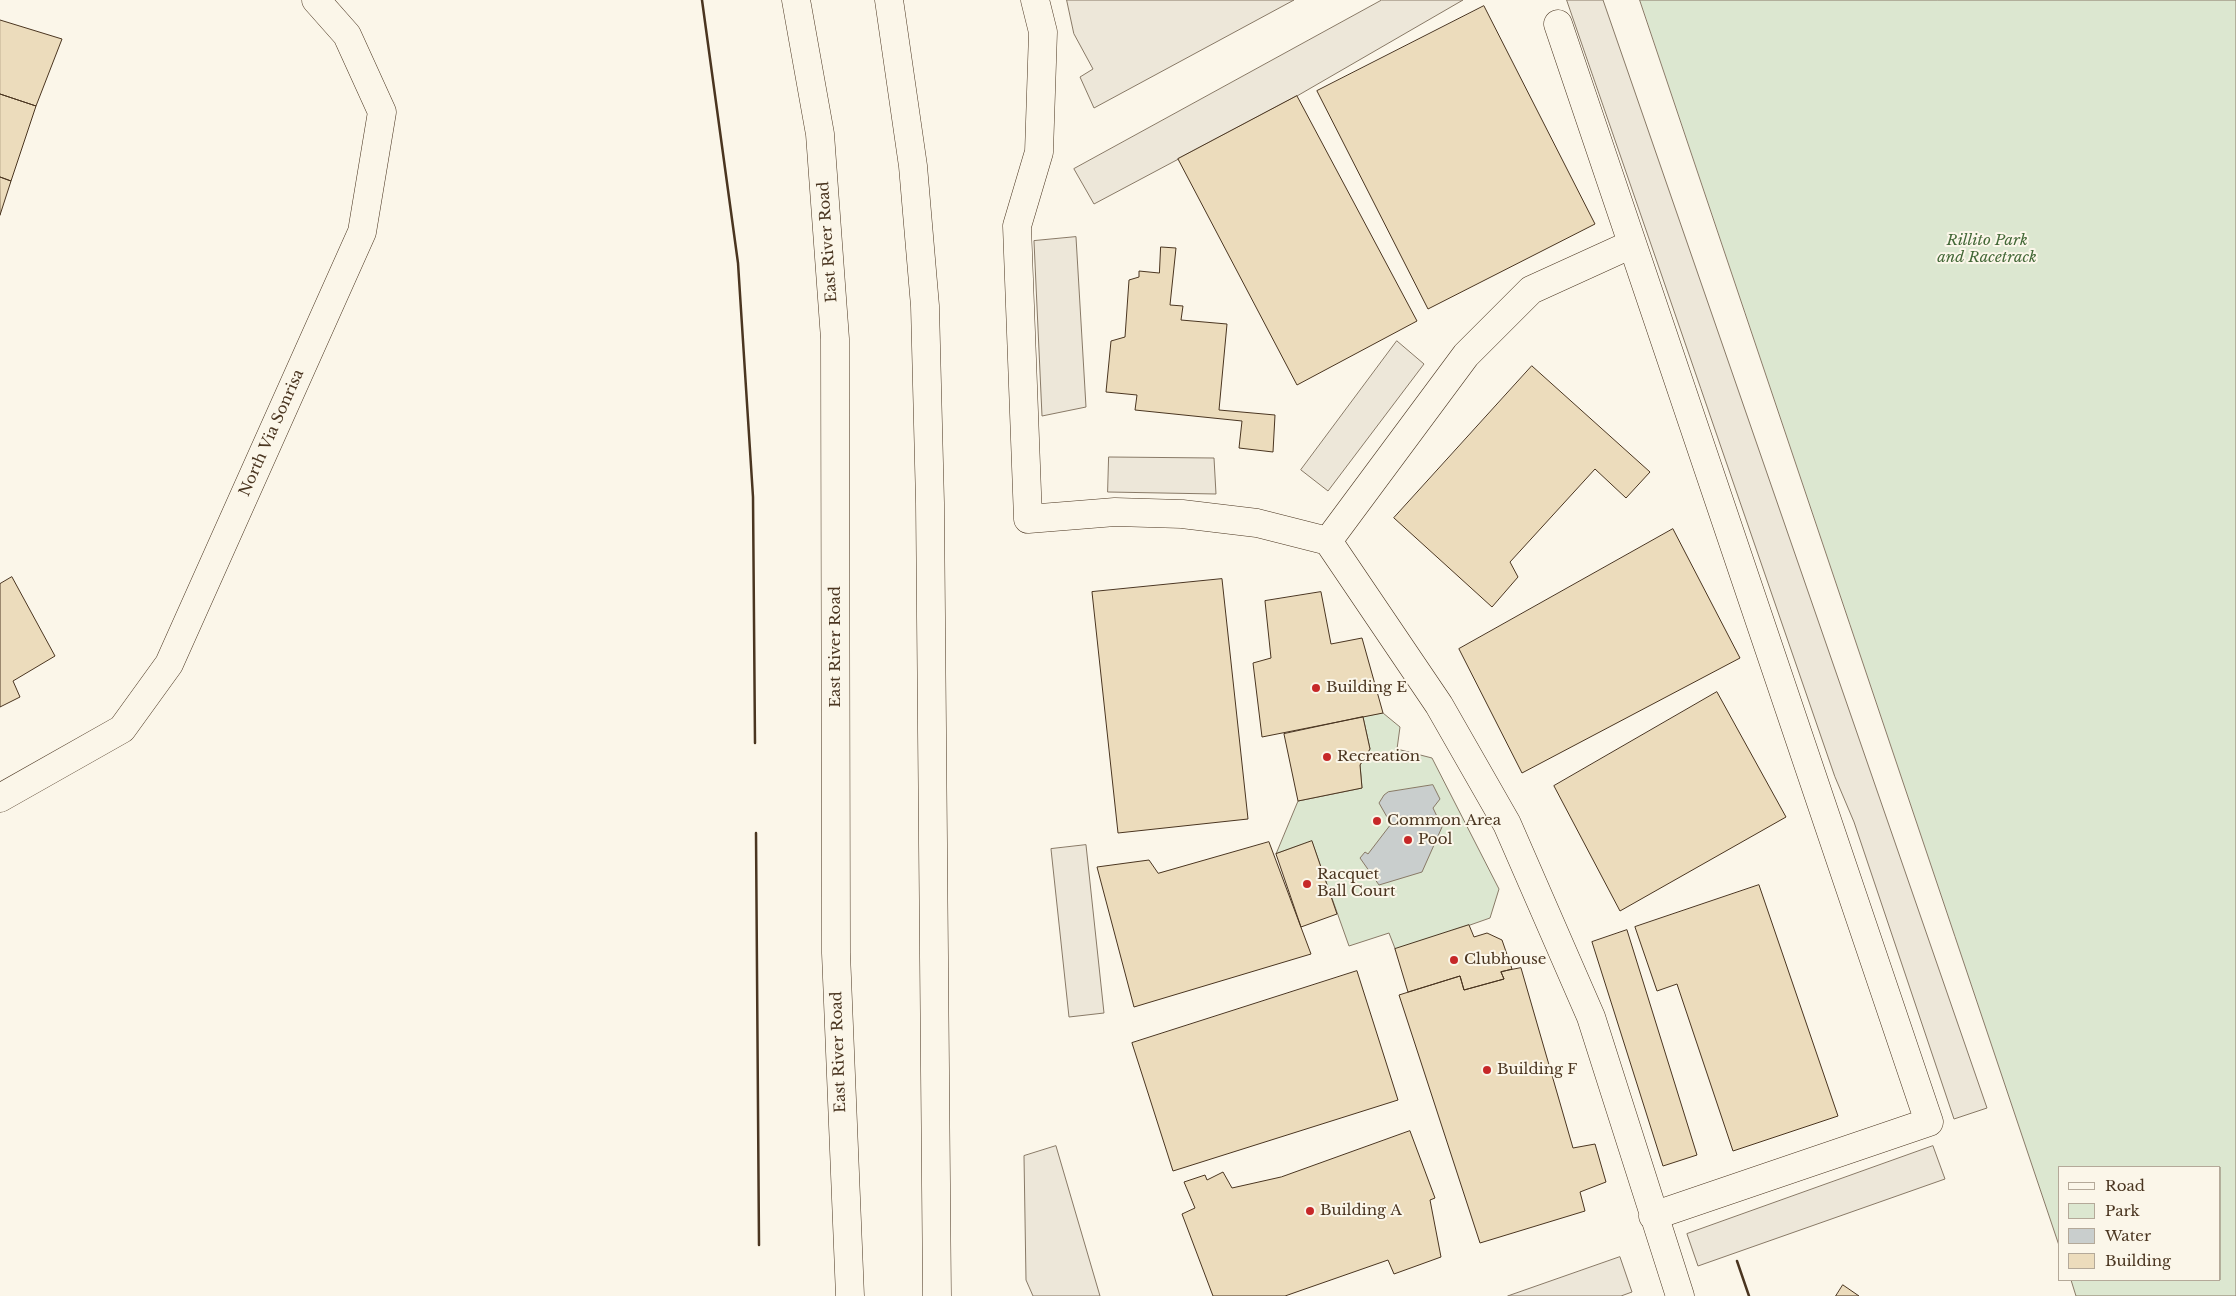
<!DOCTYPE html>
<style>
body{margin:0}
#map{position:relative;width:2236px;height:1296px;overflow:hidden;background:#fbf6e9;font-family:"Libre Baskerville",serif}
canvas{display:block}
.legend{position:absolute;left:2058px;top:1166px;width:162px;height:115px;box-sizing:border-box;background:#fbf6e9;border:1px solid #b4a999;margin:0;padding:6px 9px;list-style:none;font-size:15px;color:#4a3520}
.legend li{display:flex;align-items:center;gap:10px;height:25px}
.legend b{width:25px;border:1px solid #b4a999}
</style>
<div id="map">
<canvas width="2236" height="1296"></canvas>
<ul class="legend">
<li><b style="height:6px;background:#fbf6e9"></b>Road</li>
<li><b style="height:14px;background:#dce7d0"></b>Park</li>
<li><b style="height:14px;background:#c9cecd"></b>Water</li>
<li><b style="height:14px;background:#ecdcbc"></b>Building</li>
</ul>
</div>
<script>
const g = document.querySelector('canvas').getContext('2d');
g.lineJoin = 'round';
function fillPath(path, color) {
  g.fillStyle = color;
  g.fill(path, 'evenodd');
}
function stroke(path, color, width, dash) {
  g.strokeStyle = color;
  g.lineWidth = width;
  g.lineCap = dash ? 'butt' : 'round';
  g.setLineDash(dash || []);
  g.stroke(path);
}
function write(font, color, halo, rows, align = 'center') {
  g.font = font + ' "Libre Baskerville",serif';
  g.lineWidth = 4;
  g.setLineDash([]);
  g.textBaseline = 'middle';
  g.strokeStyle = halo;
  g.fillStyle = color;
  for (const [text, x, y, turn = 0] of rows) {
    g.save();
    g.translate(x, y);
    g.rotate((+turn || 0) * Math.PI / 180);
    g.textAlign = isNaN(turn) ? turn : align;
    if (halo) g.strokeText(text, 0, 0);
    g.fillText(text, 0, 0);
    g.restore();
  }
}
const green = new Path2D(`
 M1640,0H2236V1296H2076L2071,1280H2220V1167H2060V1248Z
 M1383,713L1400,727L1397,749L1432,758L1499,889L1490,918L1396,951L1389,933L1349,946L1312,842L1276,854L1298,801L1362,788L1360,765L1370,749L1363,717Z`);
fillPath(green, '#dce7d0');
stroke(green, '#887966', 1);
const parking = new Path2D(`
 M1067,0H1294L1094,108L1080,77L1093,69L1074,34Z
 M1382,0H1463L1297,96L1094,204L1074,169Z
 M1567,0H1603L1987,1108L1954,1119L1854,822L1835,777Z
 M1076,237L1086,407L1042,416L1034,241Z
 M1397,341L1424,364L1328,491L1301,470Z
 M1109,457L1214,458L1216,494L1108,492Z
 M1086,845L1104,1013L1069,1017L1051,849Z
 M1056,1146L1100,1296H1033L1026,1280L1024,1156Z
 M1933,1146L1945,1179L1698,1266L1687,1234Z
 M1620,1257L1632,1292L1621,1296H1508Z`);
fillPath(parking, '#ede7d9');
stroke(parking, '#887966', 1);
const water = new Path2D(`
 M1433,785L1440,799L1433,808L1442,827L1422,872L1379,885L1360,858L1365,852L1368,854L1391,824L1379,803L1384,795L1388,792Z`);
fillPath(water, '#c9cecd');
stroke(water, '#887966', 1);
const building = new Path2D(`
 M1484,6L1595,224L1428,309L1317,91Z
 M0,20L62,39L36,106L0,94Z
 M0,94L36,106L11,181L0,177Z
 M1297,96L1417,321L1297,385L1178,159Z
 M0,177L11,181L0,215Z
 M1161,247L1176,248L1170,305L1183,306L1181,320L1227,324L1219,410L1275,415L1273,452L1239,448L1242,421L1135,410L1137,395L1106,392L1111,341L1125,337L1129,280L1139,277V271L1159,273Z
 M1532,366L1650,472L1626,498L1595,469L1510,562L1518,577L1492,607L1394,518Z
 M1673,529L1740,658L1522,773L1459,649Z
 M12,577L55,656L13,681L20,697L0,707V584Z
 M1222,579L1248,819L1118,833L1092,592Z
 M1321,592L1331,644L1362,638L1383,713L1262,737L1253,663L1271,658L1265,601Z
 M1717,692L1786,817L1620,911L1554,786Z
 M1363,717L1370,749L1360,765L1362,788L1298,801L1284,734Z
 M1312,841L1337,914L1301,927L1276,854Z
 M1269,842L1311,954L1134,1007L1097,867L1149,860L1158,873Z
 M1759,885L1838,1116L1733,1151L1677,984L1657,991L1635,927Z
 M1469,925L1474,937L1487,933L1502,940L1512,969L1501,972L1504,979L1464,990L1460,976L1408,992L1395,949Z
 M1627,930L1697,1155L1663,1166L1592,942Z
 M1521,968L1573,1148L1595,1144L1606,1182L1580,1192L1585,1211L1480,1243L1399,995L1460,976L1464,990L1504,979L1501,972Z
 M1357,971L1398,1100L1173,1171L1132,1043Z
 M1410,1131L1435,1198L1430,1200L1441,1257L1394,1274L1388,1260L1285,1296H1213L1182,1214L1195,1208L1184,1182L1205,1175L1207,1180L1223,1172L1232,1188L1281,1177Z
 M1843,1285L1859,1296H1836Z`);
fillPath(building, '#ecdcbc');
stroke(building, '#4a3520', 1);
const street = new Path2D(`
 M1035,0L1043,32L1039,152L1017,226L1028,519L1115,512L1182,514L1257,523L1328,541L1439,705L1507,824L1591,1017L1680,1296
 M1558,24L1929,1122L1653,1216
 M1328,541L1466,355L1531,290L1632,244
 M0,798L122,729L169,664L362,232L382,112L347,35L316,0`);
const primary = new Path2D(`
 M796,0L820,134L835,339L836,953L850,1296
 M889,0L913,166L925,306L930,503L937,1296`);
stroke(street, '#4a3520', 29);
stroke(primary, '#4a3520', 29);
stroke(street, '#fbf6e9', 28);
stroke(primary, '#fbf6e9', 28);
stroke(new Path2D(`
 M702,0L738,263L753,497L755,743
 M756,833L759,1245
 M1737,1261L1749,1296`), '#4a3520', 2.5);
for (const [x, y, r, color] of [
 [1316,688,5,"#c62828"],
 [1327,757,5,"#c62828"],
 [1377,821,5,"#c62828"],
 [1408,840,5,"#c62828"],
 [1307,884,5,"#c62828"],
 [1454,960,5,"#c62828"],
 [1487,1070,5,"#c62828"],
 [1310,1211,5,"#c62828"]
]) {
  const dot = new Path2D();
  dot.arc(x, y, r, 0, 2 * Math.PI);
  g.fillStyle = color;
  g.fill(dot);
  stroke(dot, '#fbf6e9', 2);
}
write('italic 15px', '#436837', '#fbf6e9', [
 ["Rillito Park",1987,241],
 ["and Racetrack",1987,258]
]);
write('15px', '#4a3520', '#fbf6e9', [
 ["East River Road",828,242,-94],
 ["North Via Sonrisa",272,433,-66],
 ["East River Road",836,647,-90],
 ["East River Road",839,1052,-92]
]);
write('15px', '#4a3520', '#fbf6e9', [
 ["Building E",1326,688],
 ["Recreation",1337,757],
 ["Common Area",1387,821],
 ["Pool",1418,840],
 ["Racquet",1317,875],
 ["Ball Court",1317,892],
 ["Clubhouse",1464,960],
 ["Building F",1497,1070],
 ["Building A",1320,1211]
], 'left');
</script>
